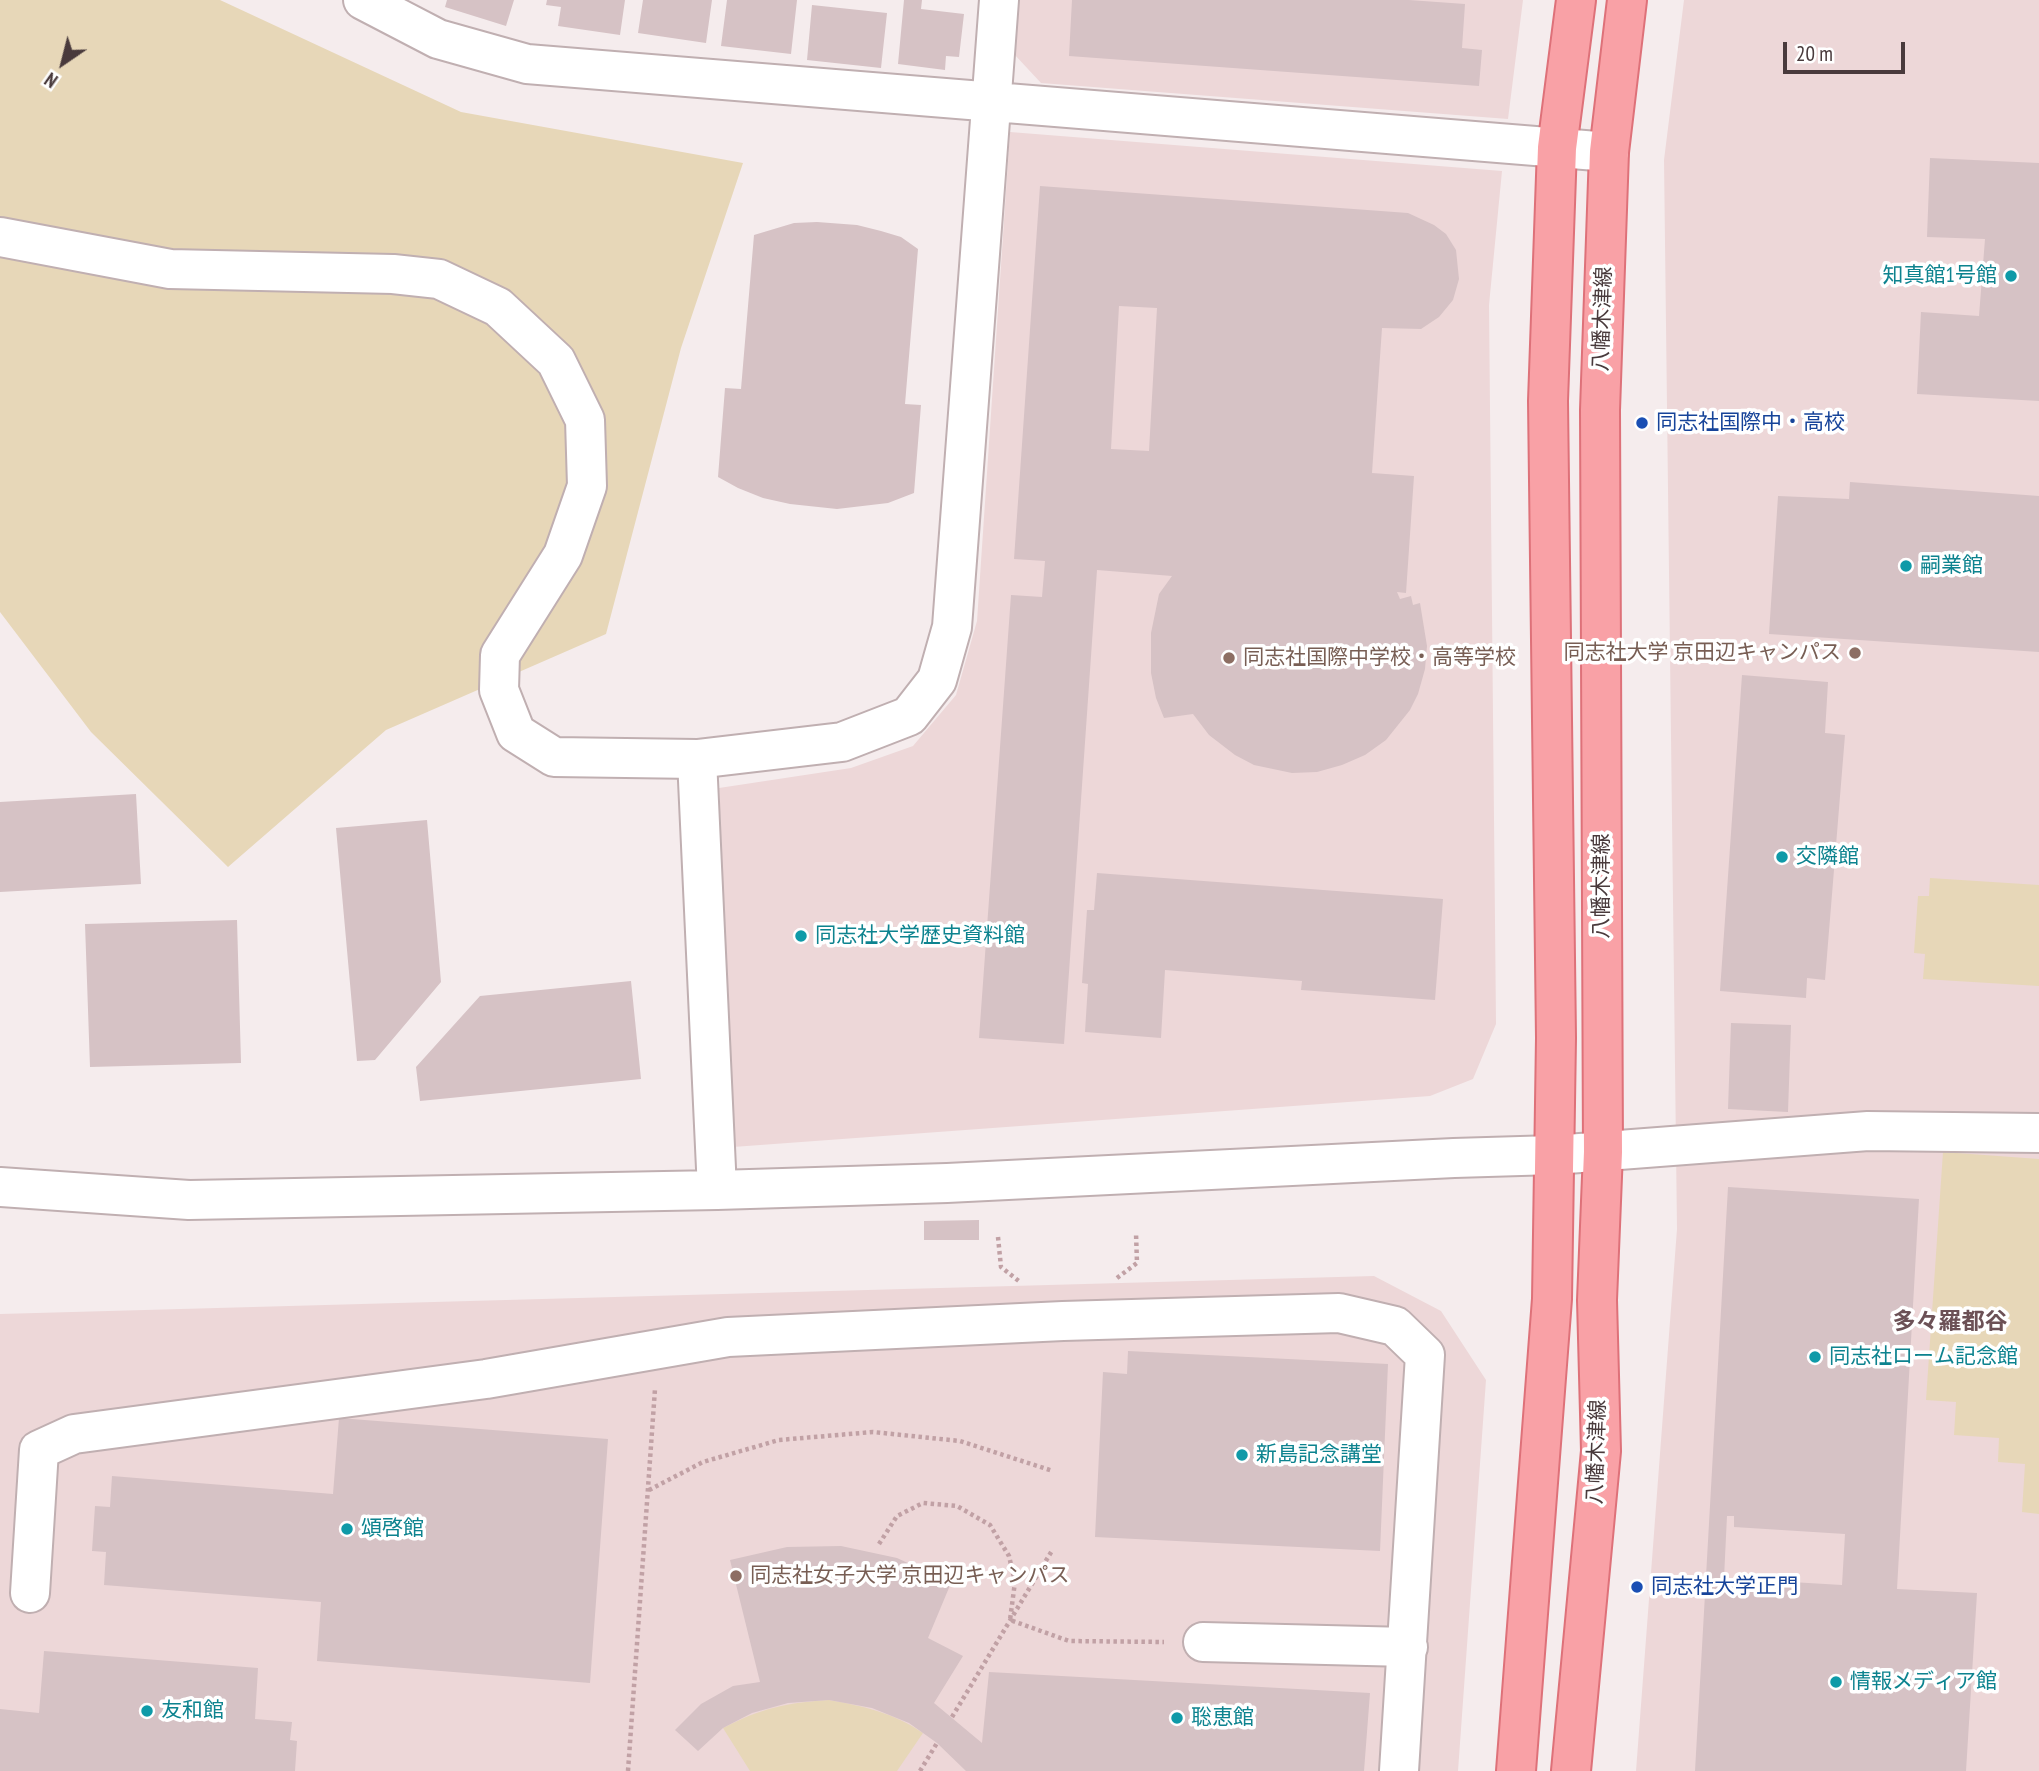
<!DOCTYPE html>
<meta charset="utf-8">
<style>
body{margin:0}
#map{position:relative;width:2039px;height:1771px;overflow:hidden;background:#f5eced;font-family:"PT Sans Narrow",sans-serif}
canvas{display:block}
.north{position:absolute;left:28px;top:28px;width:70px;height:70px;-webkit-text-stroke:5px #fff;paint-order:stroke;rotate:215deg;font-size:19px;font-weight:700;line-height:28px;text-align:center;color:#493a3c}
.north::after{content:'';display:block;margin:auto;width:24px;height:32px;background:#493a3c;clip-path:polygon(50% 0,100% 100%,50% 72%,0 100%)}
.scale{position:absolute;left:1783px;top:42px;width:122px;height:32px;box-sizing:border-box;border:4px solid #493a3c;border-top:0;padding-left:9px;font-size:21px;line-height:24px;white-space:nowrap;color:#493a3c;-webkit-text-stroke:5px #fff;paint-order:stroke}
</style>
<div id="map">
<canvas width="2039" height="1771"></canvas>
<div class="north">N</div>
<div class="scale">20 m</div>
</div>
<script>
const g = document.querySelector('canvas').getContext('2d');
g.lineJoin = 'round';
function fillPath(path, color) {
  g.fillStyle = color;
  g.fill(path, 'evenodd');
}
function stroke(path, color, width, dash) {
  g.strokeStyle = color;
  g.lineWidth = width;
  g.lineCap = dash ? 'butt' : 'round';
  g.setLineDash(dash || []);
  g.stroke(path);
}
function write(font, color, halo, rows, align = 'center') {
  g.font = font + ' "PT Sans Narrow","Noto Sans JP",sans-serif';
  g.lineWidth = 7;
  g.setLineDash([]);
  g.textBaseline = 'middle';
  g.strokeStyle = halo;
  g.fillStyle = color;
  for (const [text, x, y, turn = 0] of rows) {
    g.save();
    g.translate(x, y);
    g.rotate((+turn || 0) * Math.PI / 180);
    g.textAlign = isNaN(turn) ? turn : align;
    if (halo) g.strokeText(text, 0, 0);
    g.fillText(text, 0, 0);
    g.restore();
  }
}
fillPath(new Path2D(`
 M1018,0H1523L1508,119L1041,83L1014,54Z
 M1684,0H2039V1771H1636L1677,1229L1664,160Z
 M1010,132L1502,171L1489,305L1496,1024L1473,1079L1430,1096L733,1147L719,788L851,768L913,746L956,695L977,621Z
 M1374,1276L1441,1311L1486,1380L1458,1771H0V1314Z`), '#edd7d8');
fillPath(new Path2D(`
 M0,0H220L461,112L743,163L681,348L606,634L386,730L228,867L91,732L0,612Z
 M1930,878L2039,885V986L1923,979L1925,954L1914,953L1918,896H1929Z
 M1943,1152L2039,1159V1514L2022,1512L2025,1464L1998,1462L1999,1438L1954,1435L1956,1402L1926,1400Z
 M829,1700C863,1706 894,1713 923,1733L897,1771H750L723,1728C762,1708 785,1703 829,1700Z`), '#e7d7b8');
fillPath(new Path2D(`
 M447,0H514L506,26L445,7Z
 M547,0H625L620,35L558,26L561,7L546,5Z
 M643,0H712L706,43L638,33Z
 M727,0H797L791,54L721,46Z
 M904,0H922L921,9L964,14L959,57L946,56L945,70L898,64Z
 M1072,0H1409L1465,4L1462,48L1482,50L1479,86L1069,56Z
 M812,5L887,13L881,68L807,60Z
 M1930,158L2039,163V401L1917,394L1921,312L1979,316L1985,239L1927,237Z
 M1040,186L1408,213L1434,225L1446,234L1456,250L1459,279L1453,300L1439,317L1421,329L1382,328L1372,473L1414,476L1406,593L1397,592L1400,599L1411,596L1413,605L1420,603L1427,646L1425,669L1418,694L1410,710L1386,740L1365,755L1342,765L1317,772L1292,773L1254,765L1235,755L1209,735L1193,714L1164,718L1156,698L1151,673V633L1159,594L1172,576L1097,570L1064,1044L979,1038L1011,595L1042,597L1045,561L1014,559ZM1119,306L1157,308L1149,451L1111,449Z
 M817,222L857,225L881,231L901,237L918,249L905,404L921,405L914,493L888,503L837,509L790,504L763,498L738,488L718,477L725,388L741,389L754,235L794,223Z
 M1850,482L2039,496V652L1769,634L1778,496L1849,499Z
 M1742,675L1828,682L1825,733L1845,735L1825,980L1807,978L1806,998L1720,991Z
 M136,794L141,884L0,892V802Z
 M427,820L441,982L375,1060L357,1061L336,828Z
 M1097,873L1443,899L1435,1000L1301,990L1302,981L1165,970L1161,1038L1085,1032L1088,984L1082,983L1087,910H1094Z
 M237,920L241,1063L90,1067L85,924Z
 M631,981L641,1079L420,1101L416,1067L480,996Z
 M1731,1023L1791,1025L1788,1112L1728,1109Z
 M1728,1187L1919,1199L1897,1589L1977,1593L1966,1771H1695ZM1727,1516H1734V1527L1845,1534L1842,1585L1724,1578Z
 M979,1220V1240H924V1221Z
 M1128,1351L1388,1364L1380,1551L1095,1537L1103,1372L1127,1374Z
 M339,1418L608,1439L590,1683L317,1661L321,1602L104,1585L106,1552L92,1551L95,1506L110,1507L112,1476L333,1494Z
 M841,1546L897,1558L951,1583L928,1638L963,1656L934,1703L982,1743L989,1672L1370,1693L1364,1771H966L937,1743L909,1723L872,1708L829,1700L788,1703L752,1713L723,1728L698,1751L675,1730L701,1704L733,1686L760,1682L730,1560L787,1547Z
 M44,1651L258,1668L255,1719L292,1722L290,1740L297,1741L295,1771H0V1709L39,1713Z`), '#d6c2c5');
const minor = new Path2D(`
 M363,0L438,39L527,64L1609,152
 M0,237L170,269L393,274L439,279L498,307L556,361L585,420L587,486L563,555L500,655L499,690L516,733L554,757L697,759L842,742L909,716L937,680L952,627L999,0
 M697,759L717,1190
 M0,1187L189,1200L717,1190L947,1183L1454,1158L1554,1155L1868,1131L2039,1133
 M30,1593L39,1450L74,1434L486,1379L728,1337L1063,1321L1339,1313L1395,1326L1425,1355L1399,1771
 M1203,1642L1408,1647`);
const major = new Path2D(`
 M1516,1771L1552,1299L1556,1038L1548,401L1557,148L1576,0
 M1571,1771L1601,1451L1597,1300L1603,1152L1600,410L1609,152L1627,0`);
stroke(minor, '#c0afb1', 42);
stroke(major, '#de7179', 42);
stroke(new Path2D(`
 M998,1237L1001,1267L1020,1282
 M1117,1278L1137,1263L1136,1233
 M649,1490L703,1462L779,1440L873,1432L960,1441L1053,1471
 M879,1544L897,1516L923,1503L957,1506L990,1525L1009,1556L1015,1582L1010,1620L1069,1641L1164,1642
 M952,1717L1053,1549
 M628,1771L655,1389
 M920,1771L937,1743`), '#c1a1a5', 4.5, [3.5, 3.5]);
stroke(minor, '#fff', 38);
stroke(major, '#f9a1a6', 38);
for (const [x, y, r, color] of [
 [2011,276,7,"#0f9aa8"],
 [1642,423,7,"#1a4fb4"],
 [1906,566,7,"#0f9aa8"],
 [1855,653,7,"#8d6e63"],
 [1229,658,7,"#8d6e63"],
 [1782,857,7,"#0f9aa8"],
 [801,936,7,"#0f9aa8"],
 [1815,1357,7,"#0f9aa8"],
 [1242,1455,7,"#0f9aa8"],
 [347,1529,7,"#0f9aa8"],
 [736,1576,7,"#8d6e63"],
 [1637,1587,7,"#1a4fb4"],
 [1836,1682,7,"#0f9aa8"],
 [147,1711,7,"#0f9aa8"],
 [1177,1718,7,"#0f9aa8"]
]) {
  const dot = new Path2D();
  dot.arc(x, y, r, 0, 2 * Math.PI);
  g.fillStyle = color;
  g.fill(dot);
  stroke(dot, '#fff', 2.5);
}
write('21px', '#0d838f', '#fff', [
 ["知真館1号館",1997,276,"right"],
 ["嗣業館",1920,566],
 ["交隣館",1796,857],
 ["同志社大学歴史資料館",815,936],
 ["同志社ローム記念館",1829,1357],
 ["新島記念講堂",1256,1455],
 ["頌啓館",361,1529],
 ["情報メディア館",1850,1682],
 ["友和館",161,1711],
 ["聡恵館",1191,1718]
], 'left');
write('21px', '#493a3c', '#fff', [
 ["八幡木津線",1603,319,-88],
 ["八幡木津線",1602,886,-90],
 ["八幡木津線",1597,1452,-88]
]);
write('21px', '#164399', '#fff', [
 ["同志社国際中・高校",1656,423],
 ["同志社大学正門",1651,1587]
], 'left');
write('21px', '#785e54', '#fff', [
 ["同志社大学 京田辺キャンパス",1841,653,"right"],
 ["同志社国際中学校・高等学校",1243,658],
 ["同志社女子大学 京田辺キャンパス",750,1576]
], 'left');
write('bold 23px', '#6c5156', '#fff', [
 ["多々羅都谷",1950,1322]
]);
</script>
